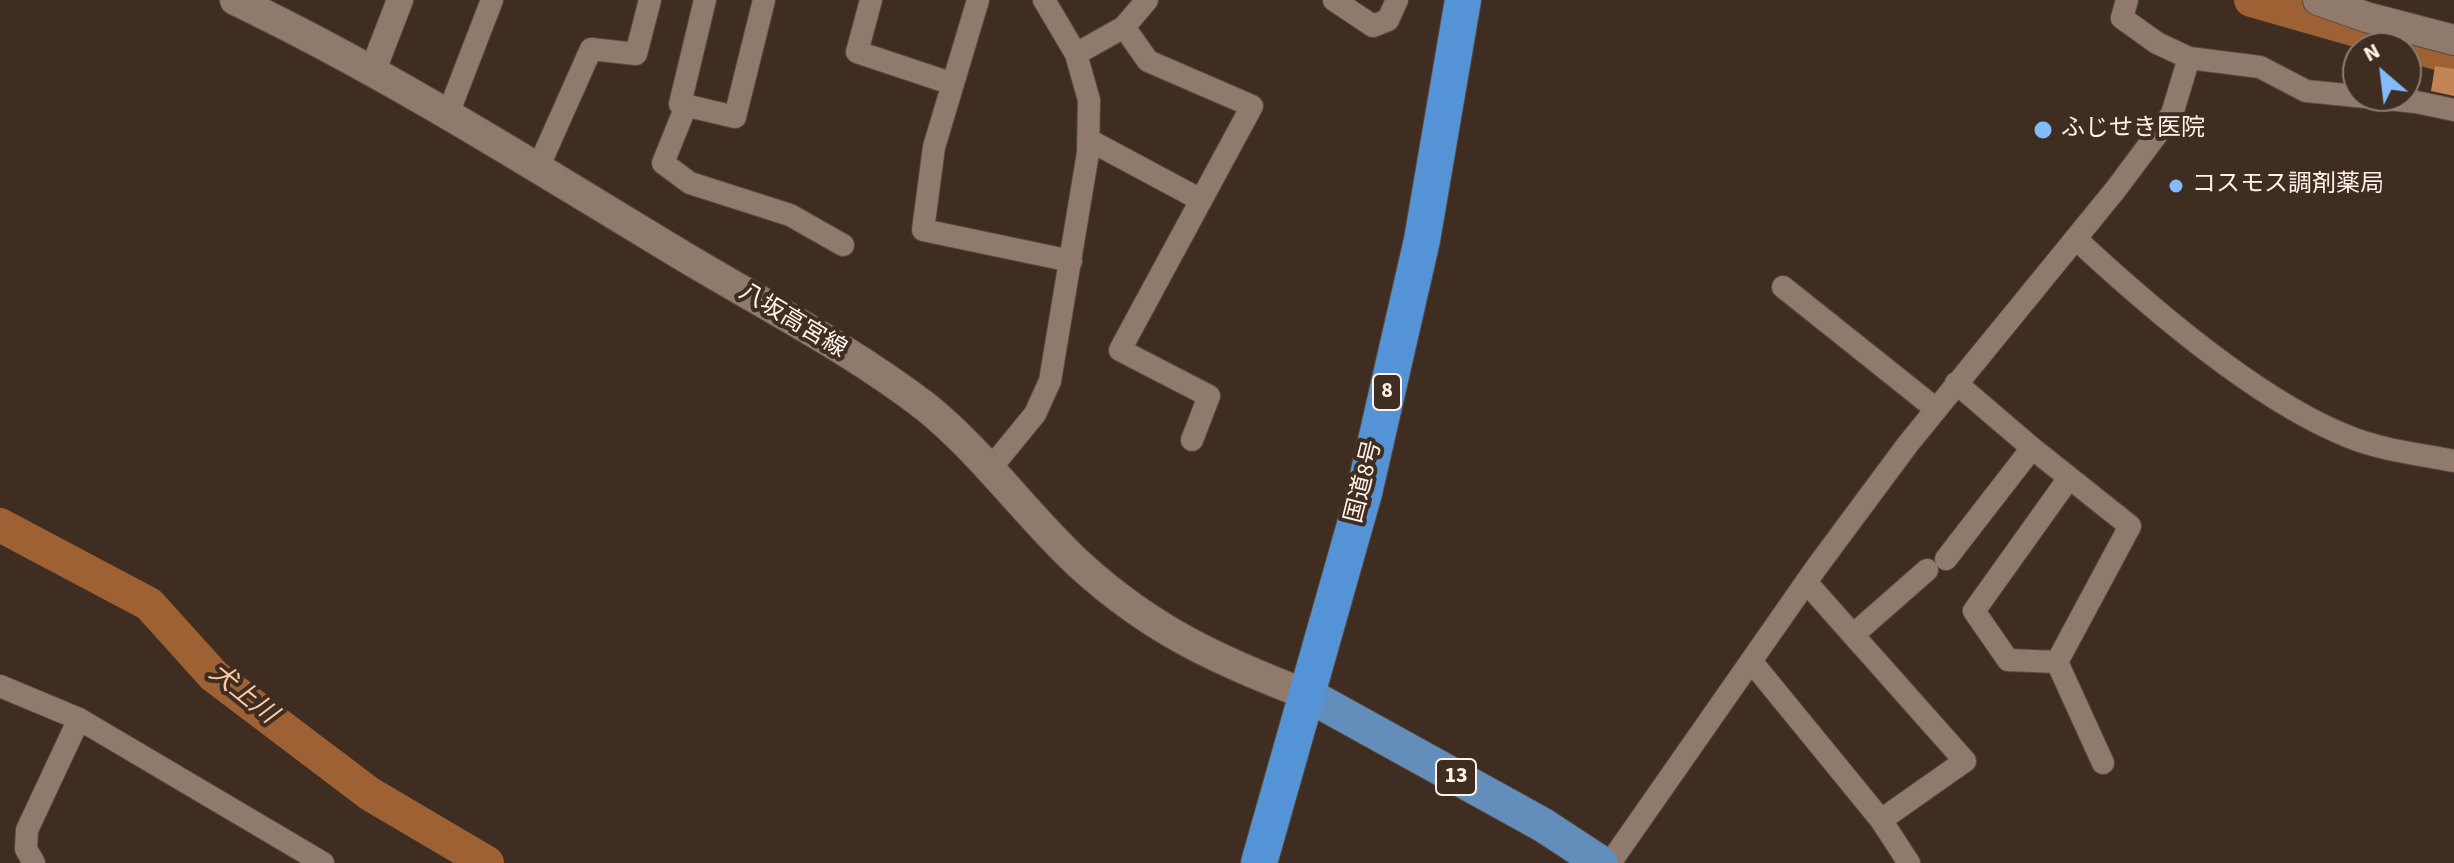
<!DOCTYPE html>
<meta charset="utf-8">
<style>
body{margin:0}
#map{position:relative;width:2454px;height:863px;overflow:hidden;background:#3f2d21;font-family:"Source Sans 3",sans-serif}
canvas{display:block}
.north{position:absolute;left:2342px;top:32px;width:80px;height:80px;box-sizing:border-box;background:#3f2d21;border:2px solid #8b7c71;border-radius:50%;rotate:332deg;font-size:22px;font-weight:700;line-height:32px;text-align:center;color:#fef2ea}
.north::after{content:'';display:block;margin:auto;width:28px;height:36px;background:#83bcfb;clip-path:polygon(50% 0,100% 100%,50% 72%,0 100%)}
</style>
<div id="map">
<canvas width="2454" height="863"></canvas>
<div class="north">N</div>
</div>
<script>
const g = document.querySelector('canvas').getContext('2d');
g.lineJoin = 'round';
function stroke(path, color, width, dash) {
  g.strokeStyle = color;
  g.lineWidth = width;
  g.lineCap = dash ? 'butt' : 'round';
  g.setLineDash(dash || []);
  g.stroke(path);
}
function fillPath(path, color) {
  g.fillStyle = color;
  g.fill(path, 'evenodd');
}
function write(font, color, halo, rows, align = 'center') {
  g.font = font + ' "Source Sans 3","Noto Sans JP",sans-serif';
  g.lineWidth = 8;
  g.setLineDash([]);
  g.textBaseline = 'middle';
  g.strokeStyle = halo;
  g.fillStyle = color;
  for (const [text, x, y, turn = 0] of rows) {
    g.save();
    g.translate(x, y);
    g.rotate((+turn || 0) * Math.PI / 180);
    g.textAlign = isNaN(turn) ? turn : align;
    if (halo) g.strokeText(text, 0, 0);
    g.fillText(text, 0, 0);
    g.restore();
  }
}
stroke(new Path2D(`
 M2251,0L2454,58
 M0,525L149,604L214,676L370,794L487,863`), '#9d6134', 34);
fillPath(new Path2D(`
 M2435,66L2454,69V96L2431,91Z`), '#c38457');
const minor = new Path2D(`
 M705,0L680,104L735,117L764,0
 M871,0L857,52L953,84
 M978,0L934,147L923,230L1071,261
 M1147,0L1124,27L1148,61L1252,106L1120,350L1209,396L1192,440
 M1334,0L1373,26L1388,20L1397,0
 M2127,0L2122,18L2157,43L2189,58L2260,67L2306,91L2416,102L2454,110
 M1076,54L1124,27
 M686,106L663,163L690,183L790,215L843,245
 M448,114L492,0
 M1089,140L1201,200
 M538,168L591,49L636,54L650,0
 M2076,239C2147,305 2257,400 2347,436C2380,450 2419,454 2454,461
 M1783,287L1936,409
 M2032,448L2130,526L2057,662L2103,763
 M990,469L1035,414L1050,381L1088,153L1089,100L1076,54L1044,0
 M1946,559L2032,448L1956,383
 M1806,582L1965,761L1881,820
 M1853,635L1927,570
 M1751,661L1881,820L1909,863
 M2057,662L2008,660L1974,611L2069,478
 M0,686L79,719L323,863
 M34,863L26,849L27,830L79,719
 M1610,863L1816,568L1908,444L2116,189L2172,114L2189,58`);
const tertiary = new Path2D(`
 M373,70L400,0`);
const secondary = new Path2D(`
 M235,0C387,73 529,163 673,250C757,301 848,347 926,407C983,453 1026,515 1080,565C1151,630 1219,661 1308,695
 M2318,0L2366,17L2454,40`);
const primary = new Path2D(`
 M1308,695L1543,825L1601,863`);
const trunk = new Path2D(`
 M1259,863L1364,493L1422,240L1463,0`);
stroke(minor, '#594a3f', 24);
stroke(tertiary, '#594a3f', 28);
stroke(secondary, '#594a3f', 32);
stroke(primary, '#594a3f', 36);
stroke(trunk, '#594a3f', 38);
stroke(minor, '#8f7a6c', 22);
stroke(tertiary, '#8f7a6c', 26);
stroke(secondary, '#8f7a6c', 30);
stroke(primary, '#638ebc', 34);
stroke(trunk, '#5494d6', 36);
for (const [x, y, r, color] of [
 [2043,130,10,"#83bcfb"],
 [2176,186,8,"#83bcfb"]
]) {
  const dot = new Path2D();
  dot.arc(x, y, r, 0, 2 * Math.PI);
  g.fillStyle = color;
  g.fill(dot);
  stroke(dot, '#3f2d21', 3);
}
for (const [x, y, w] of [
 [1387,392,28],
 [1456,777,40]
]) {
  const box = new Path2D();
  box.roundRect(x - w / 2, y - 18, w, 36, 6);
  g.fillStyle = '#3f2d21';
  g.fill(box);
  stroke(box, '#fef2ea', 2);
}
write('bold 22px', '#fef2ea', null, [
 ["8",1387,392],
 ["13",1456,777]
]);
write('24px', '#fef2ea', '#3f2d21', [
 ["ふじせき医院",2061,130],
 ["コスモス調剤薬局",2192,186]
], 'left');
write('24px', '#fef2ea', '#3f2d21', [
 ["八坂高宮線",792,322,31],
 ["国道8号",1365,482,-76]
]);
write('italic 26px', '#fdc9a5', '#3f2d21', [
 ["犬上川",242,695,39]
]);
</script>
